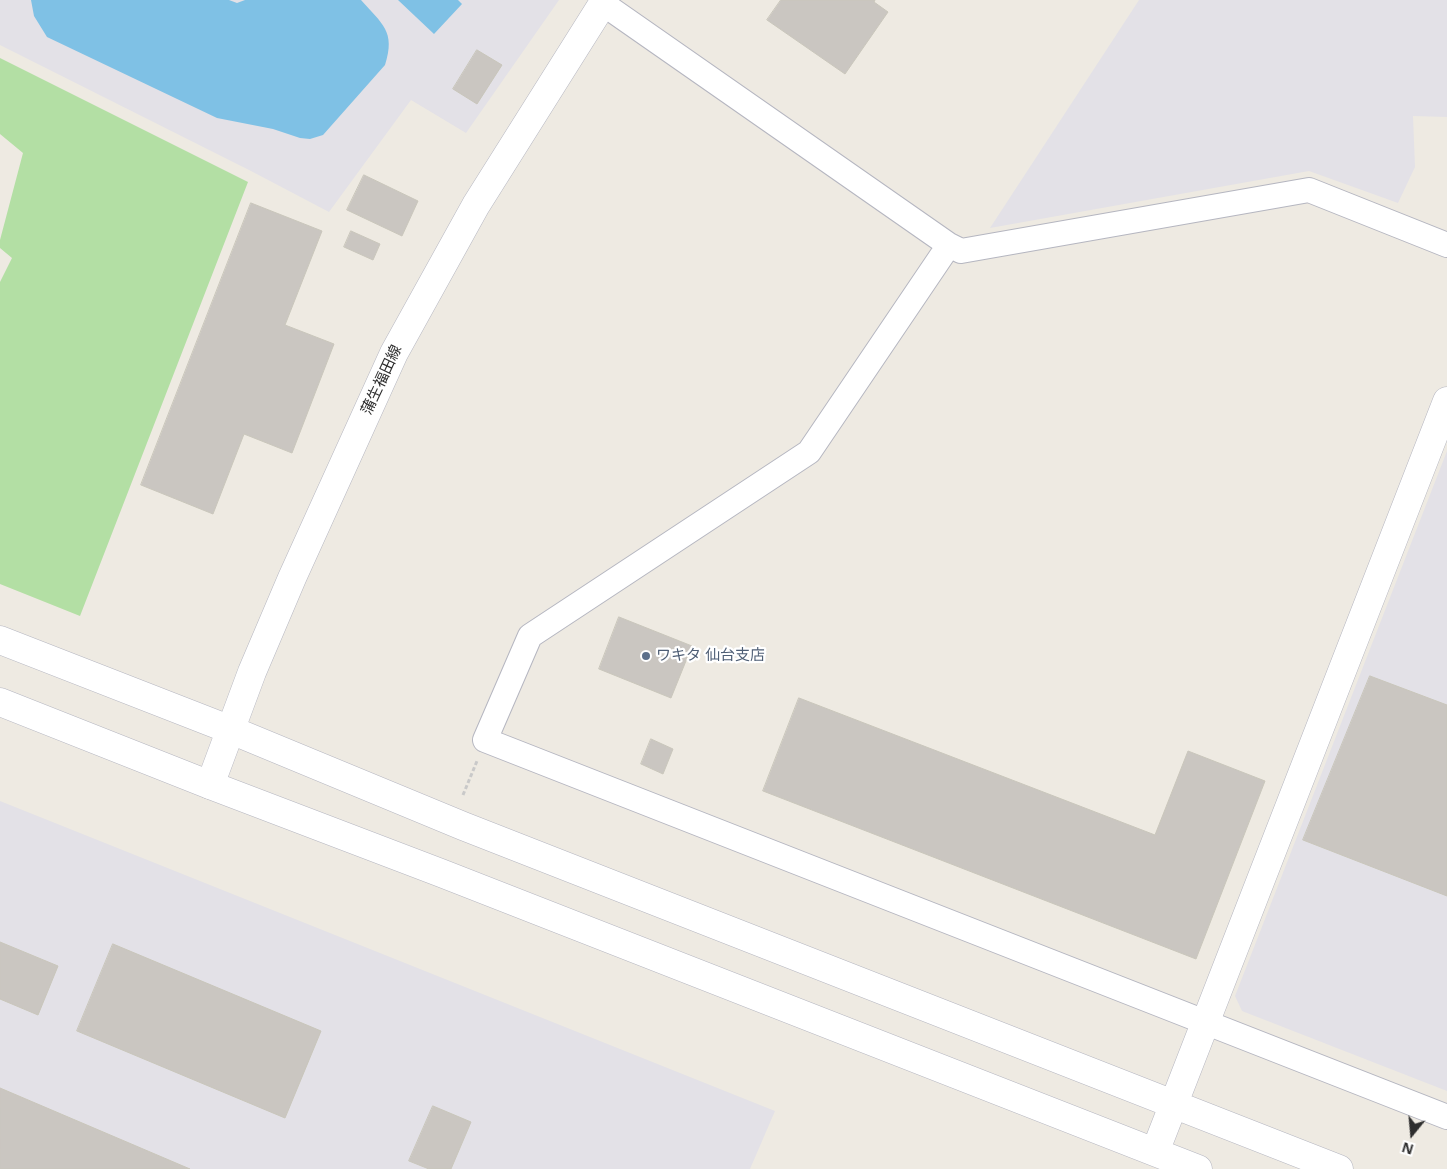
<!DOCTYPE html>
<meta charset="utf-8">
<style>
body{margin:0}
#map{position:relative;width:1447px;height:1169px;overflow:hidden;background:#eeeae2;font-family:"Noto Sans",sans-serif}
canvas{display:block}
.north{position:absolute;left:1387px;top:1109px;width:50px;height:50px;-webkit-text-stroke:4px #fff;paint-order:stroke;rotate:197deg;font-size:14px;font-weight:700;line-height:20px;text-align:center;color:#2e2e2e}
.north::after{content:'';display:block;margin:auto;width:18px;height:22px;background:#2e2e2e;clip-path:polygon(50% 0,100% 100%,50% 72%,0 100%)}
</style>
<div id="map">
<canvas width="1447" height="1169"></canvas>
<div class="north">N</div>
</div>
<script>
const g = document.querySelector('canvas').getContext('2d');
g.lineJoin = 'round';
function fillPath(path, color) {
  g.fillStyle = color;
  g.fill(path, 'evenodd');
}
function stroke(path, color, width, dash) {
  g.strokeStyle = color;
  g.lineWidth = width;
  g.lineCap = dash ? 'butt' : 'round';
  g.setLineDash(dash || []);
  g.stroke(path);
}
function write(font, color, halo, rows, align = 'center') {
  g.font = font + ' "Noto Sans","Noto Sans JP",sans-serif';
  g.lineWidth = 4.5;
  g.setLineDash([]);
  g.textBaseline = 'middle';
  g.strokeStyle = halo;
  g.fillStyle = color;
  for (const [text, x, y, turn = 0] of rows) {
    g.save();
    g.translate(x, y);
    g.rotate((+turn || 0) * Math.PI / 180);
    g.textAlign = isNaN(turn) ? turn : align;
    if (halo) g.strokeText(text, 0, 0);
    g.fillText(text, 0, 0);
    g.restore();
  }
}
fillPath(new Path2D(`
 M0,0H559L466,133L411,100L329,212L251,171L0,45Z
 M1139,0H1447V117L1413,116L1415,167L1398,203L1309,171L990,228Z
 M1447,451V1091L1242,1011L1235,996Z
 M0,801L775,1111L750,1169H0Z`), '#e3e1e7');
fillPath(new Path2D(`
 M0,58L248,182L80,616L0,584V282L12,258L0,248V240L23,153L0,134Z`), '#b3dfa4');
fillPath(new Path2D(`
 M31,0H229L237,3L245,0H361C382,24 396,31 385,65L323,135L310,139L300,138L273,129L217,118L47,37L34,16Z
 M398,0H458L462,4L434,34Z`), '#7fc1e5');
const building = new Path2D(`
 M781,0H875L874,2L888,12L845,74L767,20Z
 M477,50L502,65L477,104L453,89Z
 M364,175L418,201L402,236L347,210Z
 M251,203L322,231L285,325L334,344L292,453L244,434L213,514L141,485Z
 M351,231L380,244L373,260L344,247Z
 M619,617L692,646L671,698L599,669Z
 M1370,676L1447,705V896L1303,840Z
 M799,698L1155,835L1188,751L1265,781L1196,959L763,791Z
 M651,739L673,749L663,774L641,764Z
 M0,942L58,966L38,1015L0,999Z
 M113,944L321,1031L285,1118L77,1031Z
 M0,1088L190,1169H0Z
 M433,1106L471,1122L451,1169H429L409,1161Z`);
fillPath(building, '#cac6c1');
stroke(building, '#c9c6bb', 1);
const minor = new Path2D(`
 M602,3L949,245L961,251L1309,190L1447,245
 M949,245L809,452L530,636L485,740L1447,1117`);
const tertiary = new Path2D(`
 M0,640L231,730L463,826L1339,1169
 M0,702L210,785L441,873L1198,1169
 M1155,1152L1447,401`);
const secondary = new Path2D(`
 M210,785L252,672L292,578L394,353L476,205L605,0`);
stroke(minor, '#b5b6c0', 26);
stroke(tertiary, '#b5b6c0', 29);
stroke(secondary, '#b5b6c0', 29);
stroke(new Path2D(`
 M463,795L477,761`), '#c9c9c9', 3, [4, 2.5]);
stroke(minor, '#fff', 24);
stroke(tertiary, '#fff', 28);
stroke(secondary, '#fff', 28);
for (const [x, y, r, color] of [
 [646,656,5,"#5c6f8a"]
]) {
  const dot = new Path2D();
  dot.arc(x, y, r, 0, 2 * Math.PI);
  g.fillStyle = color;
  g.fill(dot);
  stroke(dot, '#fff', 2);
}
write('15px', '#2e2e2e', '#fff', [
 ["蒲生福田線",382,380,-65]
]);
write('15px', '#4e5e75', '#fff', [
 ["ワキタ 仙台支店",656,656]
], 'left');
</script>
